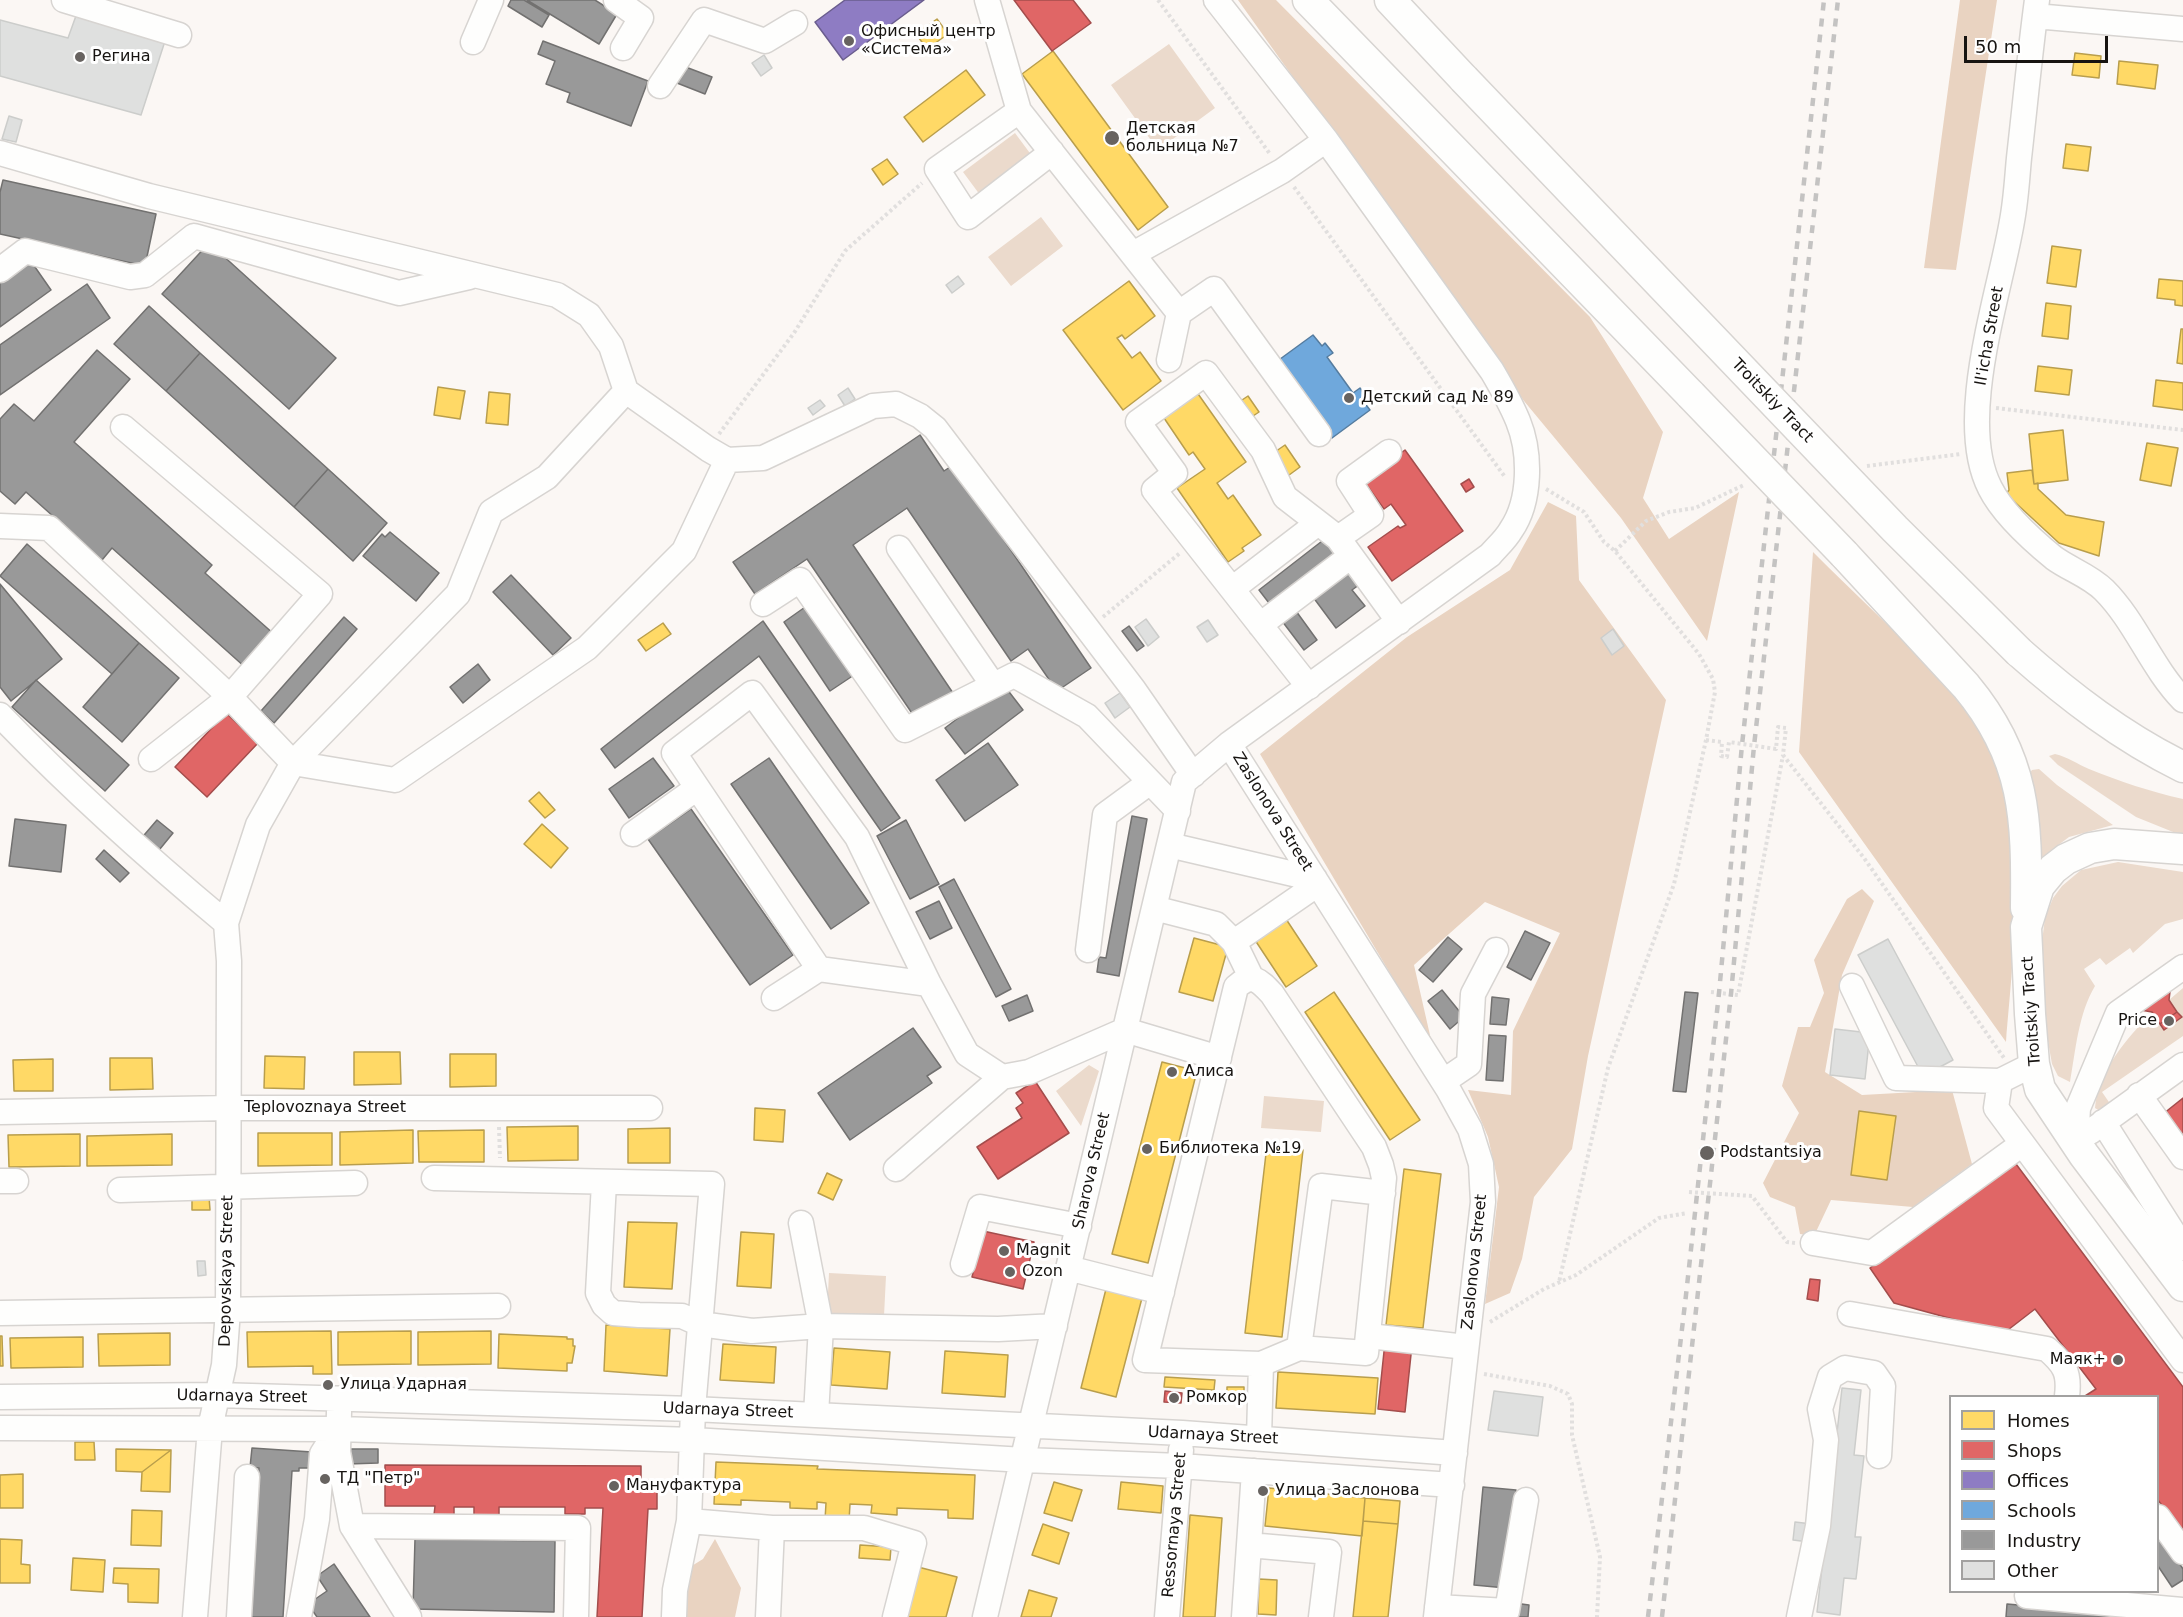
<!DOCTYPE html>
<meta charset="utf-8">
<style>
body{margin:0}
#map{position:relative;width:2183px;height:1617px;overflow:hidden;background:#fbf7f4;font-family:"DejaVu Sans",sans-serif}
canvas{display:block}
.legend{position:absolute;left:1949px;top:1395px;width:210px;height:198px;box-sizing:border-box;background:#fff;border:2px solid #a2a1a0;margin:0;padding:8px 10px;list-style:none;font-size:18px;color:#171411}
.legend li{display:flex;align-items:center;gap:12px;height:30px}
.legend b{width:30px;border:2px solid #a2a1a0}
.scale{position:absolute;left:1964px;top:36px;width:144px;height:27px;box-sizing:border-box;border:3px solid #171411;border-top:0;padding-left:8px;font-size:18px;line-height:21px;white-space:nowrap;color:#171411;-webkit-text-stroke:4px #fff;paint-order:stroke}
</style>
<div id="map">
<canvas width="2183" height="1617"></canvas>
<ul class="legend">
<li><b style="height:16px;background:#ffd966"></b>Homes</li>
<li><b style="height:16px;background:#e06666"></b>Shops</li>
<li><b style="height:16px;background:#8e7cc3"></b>Offices</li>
<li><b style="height:16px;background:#6fa8dc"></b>Schools</li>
<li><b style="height:16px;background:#999"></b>Industry</li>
<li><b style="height:16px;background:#dfe0df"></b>Other</li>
</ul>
<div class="scale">50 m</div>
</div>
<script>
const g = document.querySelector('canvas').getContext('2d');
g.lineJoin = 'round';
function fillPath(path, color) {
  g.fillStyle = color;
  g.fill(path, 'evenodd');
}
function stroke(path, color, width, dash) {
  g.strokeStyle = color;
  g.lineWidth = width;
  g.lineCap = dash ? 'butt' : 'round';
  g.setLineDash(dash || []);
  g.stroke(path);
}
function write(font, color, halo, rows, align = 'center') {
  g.font = font + ' "DejaVu Sans",sans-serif';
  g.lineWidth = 6;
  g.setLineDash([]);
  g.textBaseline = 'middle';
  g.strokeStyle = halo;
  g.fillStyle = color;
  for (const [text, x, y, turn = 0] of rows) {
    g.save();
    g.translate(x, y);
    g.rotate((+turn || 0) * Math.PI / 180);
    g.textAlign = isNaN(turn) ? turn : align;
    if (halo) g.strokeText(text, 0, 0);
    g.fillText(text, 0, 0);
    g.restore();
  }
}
fillPath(new Path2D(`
 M1169,44L1215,108L1158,150L1111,85Z
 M1015,133L1035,160L983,199L963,172Z
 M1041,217L1063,246L1011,286L988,257Z
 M2055,754C2068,757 2077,764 2089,769C2119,781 2151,792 2183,799V836L2136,817L2058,765L2049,756Z
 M2039,769L2057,785L2113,825L2069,837L2037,861L2028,775L2032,770Z
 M2118,862L2183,872V919L2165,924L2133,953L2130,948L2106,965L2100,958L2084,969L2095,986C2078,1015 2076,1049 2070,1082L2058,1076L2052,1064L2042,1008L2039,965L2045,918L2053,898L2062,886L2081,870Z
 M2183,988V1036L2102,1092L2111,1105L2100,1111L2095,1108C2098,1070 2127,1039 2152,1012L2164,1030L2181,1018L2169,1000Z
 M1089,1065L1099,1071L1081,1126L1056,1091Z
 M1264,1096L1324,1101L1321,1132L1261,1128Z
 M829,1273L886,1276L884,1316L827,1313Z`), '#ebdacc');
fillPath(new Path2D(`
 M1238,0H1276L1590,317L1663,432L1643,498L1669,539L1739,492L1707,641L1621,518L1524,401Z
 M1960,0H1997L1956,270L1924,268Z
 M1548,502L1576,516L1579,580L1666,700L1588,1056L1572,1149L1534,1197L1522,1259L1510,1293L1485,1304L1499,1187L1488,1137L1468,1090L1511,1095L1513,1031L1560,933L1485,902L1414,965L1432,1044L1260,754L1407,637L1510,570Z
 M1813,552C1855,594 1899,634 1939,677C1953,692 1969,708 1980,725C2031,811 2014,946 2006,1042L1799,752Z
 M1862,889L1874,901L1842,975L1825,1072L1862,1095L1952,1090L1972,1164L1913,1207L1831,1200L1814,1236L1800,1234L1795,1207L1770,1197L1763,1183L1799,1113L1782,1086L1798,1027H1810L1824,993L1814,960L1847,899Z
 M715,1539L741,1588L735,1617H681L682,1572L703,1559Z`), '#e9d3c1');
const homes = new Path2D(`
 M937,19L948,34L927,49L916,34Z
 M1053,51L1168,207L1138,230L1022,74Z
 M2075,53L2101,56L2099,78L2072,75Z
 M2119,61L2158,65L2155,89L2117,84Z
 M966,70L985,95L923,142L904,117Z
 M2066,144L2091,147L2088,171L2063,168Z
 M887,159L898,174L883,185L872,169Z
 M2052,246L2081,250L2076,287L2047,283Z
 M2159,279L2183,281V306L2175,305V300L2157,298Z
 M1129,281L1155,316L1125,339L1122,335L1117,338L1132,358L1140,352L1161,381L1123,410L1063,330Z
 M2046,303L2071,306L2068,339L2042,336Z
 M2181,329H2183V364L2177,363Z
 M2038,366L2072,370L2069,395L2035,391Z
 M2156,380L2183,383V410L2153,406Z
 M438,387L465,391L460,419L434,415Z
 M1196,391L1246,462L1217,483L1228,499L1233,495L1261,535L1242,548L1244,551L1228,562L1177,488L1205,469L1193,452L1189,455L1162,415Z
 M489,392L510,394L508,425L486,423Z
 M1248,396L1259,412L1250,418L1239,402Z
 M2063,430L2068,480L2034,484L2029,434Z
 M2147,443L2178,448L2171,486L2140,480Z
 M1285,445L1300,467L1285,478L1269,456Z
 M2032,470L2034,484L2038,483V489L2066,515L2104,522L2099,556L2059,543L2006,494L2009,490L2007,473Z
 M663,623L671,634L646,651L638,640Z
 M539,792L555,810L545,818L529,801Z
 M542,824L568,848L551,868L524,844Z
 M1286,919L1317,966L1286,987L1255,940Z
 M1194,938L1228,947L1213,1001L1179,992Z
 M1334,992L1420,1120L1390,1140L1305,1012Z
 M354,1052H400L401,1084L354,1085Z
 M450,1054H496V1086L450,1087Z
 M265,1056L305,1057L304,1089L264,1088Z
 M110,1058H152L153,1089L110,1090Z
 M53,1059V1091H14L13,1060Z
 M1162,1062L1197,1071L1148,1263L1112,1254Z
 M755,1108L785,1110L783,1142L754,1140Z
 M1859,1111L1896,1116L1887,1180L1851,1175Z
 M578,1126V1160L508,1161L507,1127Z
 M670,1128V1163H628V1129Z
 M413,1130V1163L340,1165V1132Z
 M484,1130V1162H419L418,1131Z
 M258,1133H332V1165L258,1166Z
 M80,1134V1166L9,1167L8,1135Z
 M172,1134V1165L87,1166V1136Z
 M1267,1145L1303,1150L1282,1337L1245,1333Z
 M1404,1169L1441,1174L1423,1328L1386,1325Z
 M827,1173L842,1180L833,1200L818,1193Z
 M209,1196L210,1210H192V1197Z
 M628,1222L677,1223L672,1289L624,1287Z
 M741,1232L774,1234L771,1288L737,1286Z
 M1106,1289L1142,1298L1116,1397L1081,1388Z
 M606,1325L670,1329L667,1376L604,1371Z
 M331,1331L332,1374H313V1366L248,1367L247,1332Z
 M411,1331V1364L338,1365V1332Z
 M491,1331V1364L418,1365V1332Z
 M170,1333V1365L99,1366L98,1334Z
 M499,1334L567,1337V1339H573V1346H575L572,1363H567V1371L498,1368Z
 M0,1336H2L3,1366H0Z
 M83,1337V1367L11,1368L10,1338Z
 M723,1344L776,1347L774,1383L720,1380Z
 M834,1348L890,1352L887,1389L831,1385Z
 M945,1351L1008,1355L1005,1397L942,1393Z
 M1278,1372L1378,1378L1375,1414L1276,1408Z
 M1165,1377L1215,1380L1214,1390L1164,1387Z
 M1227,1387H1244V1398H1227Z
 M75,1442H94L95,1460H75Z
 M116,1449L171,1450L142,1472L116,1471Z
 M171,1450L170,1492L141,1491L142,1472Z
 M716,1462L818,1466L817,1469L975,1475L973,1519L948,1518V1510L897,1508V1515L871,1513L872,1505L850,1504L849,1521L825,1520L826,1503L817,1502V1509L790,1508V1502L741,1500V1505L714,1504Z
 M23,1474V1508H0V1475Z
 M1054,1482L1082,1490L1072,1521L1044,1513Z
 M1121,1482L1163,1486L1161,1513L1118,1509Z
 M1269,1488L1365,1498L1362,1536L1265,1526Z
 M1365,1498L1400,1501L1398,1524L1363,1521Z
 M132,1510L162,1511L161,1546L131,1545Z
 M1190,1515L1222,1518L1215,1617H1183Z
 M1363,1521L1398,1524L1388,1617H1353Z
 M1043,1524L1069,1533L1059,1564L1032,1555Z
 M0,1539L22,1540L21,1564L30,1565V1583H0Z
 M860,1545L891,1547L890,1560L859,1558Z
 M73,1558L105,1560L103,1592L71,1590Z
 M918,1567L957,1577L946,1617H906Z
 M114,1568L159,1569L158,1603L128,1602V1584L113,1583Z
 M1259,1579L1277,1580L1276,1615L1258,1614Z
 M1029,1590L1057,1598L1051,1617H1021Z`);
fillPath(homes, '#ffd966');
stroke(homes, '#b99e4c', 1.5);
const shops = new Path2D(`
 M1014,0H1073L1091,23L1052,51Z
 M1405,450L1463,531L1392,581L1368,547L1398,526L1400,528L1406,525L1391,504L1384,509L1363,480Z
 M1469,479L1474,487L1466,492L1461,484Z
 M226,713L258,743L207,797L175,767Z
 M2171,983L2169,1000L2177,1012L2160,1024L2152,1012L2135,1009Z
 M2177,1012L2182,1017L2164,1030L2160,1024Z
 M1035,1081L1069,1133L998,1179L977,1147L1022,1118L1016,1108L1023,1103L1016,1093Z
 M2183,1098V1141L2163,1114Z
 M2013,1160L2183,1387V1534L2158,1500V1396H2085L2096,1389L2035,1309L2004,1333L1894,1303L1870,1268Z
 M983,1231L1034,1242L1023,1289L972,1277Z
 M1810,1279L1820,1280L1818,1301L1807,1299Z
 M1385,1342L1412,1345L1405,1412L1378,1409Z
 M1165,1391L1182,1393L1181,1403L1164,1402Z
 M385,1465L641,1466V1480H657V1509H648L642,1617H597L603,1508H585V1514H565V1507H499V1521H474V1507H454V1515H434L435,1506H385Z`);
fillPath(shops, '#e06666');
stroke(shops, '#a44d4c', 1.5);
const offices = new Path2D(`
 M845,0H924L843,60L815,22Z`);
fillPath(offices, '#8e7cc3');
stroke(offices, '#6a5d8e', 1.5);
const schools = new Path2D(`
 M1313,335L1322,346L1325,343L1333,353L1327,357L1353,393L1360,388L1367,398L1363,401L1370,410L1332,438L1276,362Z`);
fillPath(schools, '#6fa8dc');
stroke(schools, '#557c9f', 1.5);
const industry = new Path2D(`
 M511,0H524L549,15L542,27L508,6Z
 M527,0H595L617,14L599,44Z
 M543,41L648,81L631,126L567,102L570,93L546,84L555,61L538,54Z
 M683,66L712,77L705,94L677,83Z
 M3,180L156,214L145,266L0,234V192Z
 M209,243L336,358L289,409L162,294Z
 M28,257L51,290L0,327V277Z
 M87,284L110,318L0,395V345Z
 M149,306L200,353L166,391L114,344Z
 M97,350L130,379L74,442L212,565L205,573L275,635L246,668L112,548L102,560L26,492L15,504L0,491V419L14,404L34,421Z
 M200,353L328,469L294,507L166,391Z
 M920,435L944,471L953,465L1091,668L1057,691L1028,649L1011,661L907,508L853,545L955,696L918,722L807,559L755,594L733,562Z
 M328,469L387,523L353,561L294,507Z
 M390,532L439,573L416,601L363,556L382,534L385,537Z
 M1326,538L1337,552L1269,603L1259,590Z
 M27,544L139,643L112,674L0,576Z
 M1357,565L1367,579L1352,590L1365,606L1336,628L1313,597Z
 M511,575L571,638L553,655L493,592Z
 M0,584L62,659L11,701L0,687Z
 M808,605L854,675L830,691L784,622Z
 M1296,611L1317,640L1304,650L1282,621Z
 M344,617L357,629L274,723L261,711Z
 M763,621L900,818L881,831L759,656L615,768L601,749Z
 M1129,626L1144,646L1137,651L1122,631Z
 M139,643L179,678L122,742L83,707Z
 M478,664L490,680L463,703L450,687Z
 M36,680L129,765L105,791L12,707Z
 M1003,684L1023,710L965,754L945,728Z
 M988,743L1018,785L965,821L936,780Z
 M653,758L674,786L629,818L609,789Z
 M769,758L869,903L831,929L731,784Z
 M691,809L793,955L750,985L648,839Z
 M1132,816L1147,819L1119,976L1097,972L1099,957L1106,958Z
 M15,819L66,825L61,872L9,866Z
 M157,820L173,833L155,855L139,841Z
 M906,820L939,884L910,899L877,836Z
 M104,850L129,873L120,882L96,859Z
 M954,879L1011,989L996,997L939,887Z
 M939,901L952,928L930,939L916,912Z
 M1525,931L1550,943L1531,980L1507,967Z
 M1448,937L1462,949L1433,982L1419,970Z
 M1442,990L1464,1017L1450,1029L1428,1001Z
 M1685,992L1698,993L1686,1092L1673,1091Z
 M1027,995L1033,1011L1009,1021L1002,1006Z
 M1492,997L1509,999L1506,1025L1490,1024Z
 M913,1028L941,1067L927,1076L932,1083L850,1140L818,1093Z
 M1489,1035L1506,1036L1503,1081L1486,1080Z
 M252,1448L312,1452L311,1468H299V1471H292L283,1617H249L259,1468L250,1467Z
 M348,1449H378V1463L348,1464Z
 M1483,1487L1516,1490L1506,1588L1474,1585Z
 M2160,1533L2183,1569V1580L2172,1587L2158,1566V1534Z
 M415,1539L555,1541L554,1612L413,1609Z
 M334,1564L370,1617H317L308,1604L327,1591L317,1576Z
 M1514,1603L1529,1605L1528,1617H1513Z
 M2007,1604L2157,1617H2006Z`);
fillPath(industry, '#999');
stroke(industry, '#727170', 1.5);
const building = new Path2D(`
 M77,13L166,38L141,115L0,76V20L68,38Z
 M764,55L772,68L761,76L752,63Z
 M9,116L22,120L16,142L2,139Z
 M958,276L964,284L952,293L946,285Z
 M848,388L855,399L845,406L838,395Z
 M820,400L825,406L813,415L808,408Z
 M1146,619L1159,637L1148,646L1135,627Z
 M1208,620L1218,635L1207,642L1197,627Z
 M1613,629L1624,646L1612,655L1601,638Z
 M1120,693L1130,707L1115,718L1105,703Z
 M1888,939L1953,1060L1923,1076L1858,955Z
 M1835,1029L1870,1033L1865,1079L1830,1075Z
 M197,1261H205L206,1275L198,1276Z
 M1842,1388L1861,1390L1854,1455L1864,1456L1855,1537H1861L1856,1579L1844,1578L1840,1615L1817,1612Z
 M1494,1391L1543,1397L1538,1436L1488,1430Z
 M1795,1522L1812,1524L1809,1542L1793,1540Z`);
fillPath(building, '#dfe0df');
stroke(building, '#cccdcb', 1.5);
const minor = new Path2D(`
 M64,0L179,35
 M616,0L641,18L623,48
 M987,0L1019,111L1179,313L1169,360
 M2037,0C2030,52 2025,105 2019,158C2017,179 2016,200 2012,221C2000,293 1955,420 1990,488C2003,514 2032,540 2054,558C2069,569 2090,576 2104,590C2136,622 2151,667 2183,700
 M2035,16L2183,29
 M473,42L491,0
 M660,86L704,20L765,41L795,23
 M1019,111L937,169L968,217L1052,152
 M0,153L149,196L557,295L589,315L611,346L626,391L708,449L727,460L763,458L873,406L896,404L920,416L935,428L1134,690L1193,775
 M1133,254L1282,171L1326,140
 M0,270L25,251L130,277L145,275L194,236L399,293L469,277
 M1179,313L1214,289L1319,434
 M123,427L320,594L230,697L151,759
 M0,526L49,528L230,697L293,763L395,780L587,648L684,551L727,460
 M1338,538L1371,515L1349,481L1389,452
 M899,548L993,685
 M1232,589L1318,523
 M763,604L800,580L905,730L1014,675L1087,716L1178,811
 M1260,625L1351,556
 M1309,687L1154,490L1175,473L1138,422L1206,373L1263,450L1285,497L1338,538L1399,622
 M0,715C71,789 147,857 226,923
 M1229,744L1448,1089L1470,1129L1481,1164L1483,1202L1436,1617
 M633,834L697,788
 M1169,845L1315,879
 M1154,908L1216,924L1234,942
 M1088,950L1105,815L1150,782
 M1252,979L1234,942L1318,884
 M929,984L819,969L674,753L752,693L857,837L929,984L967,1054L1002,1077L1029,1072L1125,1030L1219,1058
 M1852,986L1896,1078L2000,1081
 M774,998L819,969
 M2034,1064L2000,1081L1996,1108L2183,1360
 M1444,1081L1469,1064L1473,994L1496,950
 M2139,1095L2183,1157
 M0,1112L230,1108H650
 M2103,1122L2183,1248
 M2090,1132L2183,1065
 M2076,1142L2078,1108L2118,1013L2183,967
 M896,1169L1002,1077
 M434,1178L712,1184L693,1409L689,1521L675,1590L674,1617
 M0,1181H16
 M604,1183L598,1293L604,1305L613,1313L639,1315L682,1316L700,1324L752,1331L821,1326L998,1329L1055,1326
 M120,1190L355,1183
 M801,1223L821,1326L816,1415
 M1813,1243L1872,1253L2022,1144
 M963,1264L980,1207L1079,1226
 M1068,1268L1162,1292
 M0,1313L498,1306
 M1850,1314L2047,1349C2064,1364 2070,1372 2067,1396
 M1369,1336L1466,1347
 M1299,1348L1321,1186L1383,1193
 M0,1397L217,1395L693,1409L1182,1433L1455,1453
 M339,1412L338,1452L352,1526L409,1617
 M0,1428L338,1429L693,1440L1024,1460L1180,1466L1452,1485
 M1259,1438L1261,1364L1299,1348L1366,1353L1384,1178L1381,1165L1374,1147L1272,994C1260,981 1252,972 1236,987L1145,1360L1261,1364
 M1254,1471L1249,1545L1329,1552L1321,1617
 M2158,1517L2183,1552
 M689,1521L772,1528H864L914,1543L895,1617
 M352,1526L578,1528L576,1617
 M2027,1596L2183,1610
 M1437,1607L1507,1611L1526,1500
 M195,1617L210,1428L224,1365L228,1310L229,961L226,923L258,825L293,763L458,594L491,512L547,477L626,391
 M239,1617L247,1477
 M299,1617L317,1519L322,1454L338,1429
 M768,1617L772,1528
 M985,1617L1184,782L1229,744L1490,555C1497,547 1506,539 1511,530C1531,501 1531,453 1518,421C1511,404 1502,388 1492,371L1326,140L1216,0
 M1167,1617L1181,1450
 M1244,1617L1249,1545
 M1799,1617L1818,1526L1826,1440L1820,1409L1830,1377L1845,1368L1874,1373L1883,1386L1879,1456`);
const major = new Path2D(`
 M1308,0L1691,395
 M1390,0L1464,79
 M1844,554L1966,686C2026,758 2027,819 2026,908
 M2019,652C2070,697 2122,737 2183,767
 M2183,849L2114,844L2090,848L2066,859L2053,869L2039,886L2026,927L2030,1014L2034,1064L2040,1089L2084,1155L2183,1286`);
stroke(minor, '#d7d4d1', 27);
stroke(major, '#d7d4d1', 33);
stroke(new Path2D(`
 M1158,0L1270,154
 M1294,187L1505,477
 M1996,408L2183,430
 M719,434L794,333L845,251L922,183
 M1867,466L1961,454
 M1546,489L1584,512L1604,542L1615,551L1699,654L1713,679L1715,692L1706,740L1674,884L1608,1068L1559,1282
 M1615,551L1646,521L1669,512L1695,508L1744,485
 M1103,617L1180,553
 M1706,740L1722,742L1721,756L1727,757L1729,742L1776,749L1778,727L1786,728L1783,755L1864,858L2004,1058
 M1711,992L1738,995L1783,755
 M499,1127L500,1158
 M1689,1192L1752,1196L1787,1242L1795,1243
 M1490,1322L1544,1289L1576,1275L1659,1218L1687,1213
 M1484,1374L1550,1386L1568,1394L1572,1404V1435L1600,1557L1597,1617`), '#e1dfde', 4, [3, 3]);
stroke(minor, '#fefefd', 24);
stroke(major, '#fefefd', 30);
stroke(new Path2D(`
 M1648,1617L1686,1295L1719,993L1742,745L1824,0
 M1662,1617L1731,994L1754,746L1838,0`), '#c4c3c2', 4.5, [8, 8]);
const majorBridge = new Path2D(`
 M1464,79L1895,529L2019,652
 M1691,395L1844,554`);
stroke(majorBridge, '#d7d4d1', 33, []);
stroke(majorBridge, '#fefefd', 30);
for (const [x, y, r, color] of [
 [849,41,6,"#676360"],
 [80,57,6,"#676360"],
 [1112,138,8,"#676360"],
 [1349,398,6,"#676360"],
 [2169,1021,6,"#676360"],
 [1172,1072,6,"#676360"],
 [1147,1149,6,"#676360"],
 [1707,1153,8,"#676360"],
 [1004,1251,6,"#676360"],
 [1010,1272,6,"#676360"],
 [2118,1360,6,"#676360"],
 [328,1385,6,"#676360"],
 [1174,1398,6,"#676360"],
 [325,1479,6,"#676360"],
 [614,1486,6,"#676360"],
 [1263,1491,6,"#676360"]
]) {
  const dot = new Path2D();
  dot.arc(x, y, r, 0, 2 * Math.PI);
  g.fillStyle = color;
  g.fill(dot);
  stroke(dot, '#fff', 2);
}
write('16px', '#171411', '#fff', [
 ["Офисный центр",861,32],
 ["«Система»",861,50],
 ["Регина",92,57],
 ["Детская",1126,129],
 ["больница №7",1126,147],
 ["Детский сад № 89",1361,398],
 ["Price",2157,1021,"right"],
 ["Алиса",1184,1072],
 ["Библиотека №19",1159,1149],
 ["Podstantsiya",1720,1153],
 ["Magnit",1016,1251],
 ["Ozon",1022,1272],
 ["Маяк+",2106,1360,"right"],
 ["Улица Ударная",340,1385],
 ["Ромкор",1186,1398],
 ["ТД \"Петр\"",337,1479],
 ["Мануфактура",626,1486],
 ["Улица Заслонова",1275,1491]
], 'left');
write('16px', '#171411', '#fff', [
 ["Il'icha Street",1990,336,-80],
 ["Troitskiy Tract",1772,401,46],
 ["Zaslonova Street",1272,812,58],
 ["Troitskiy Tract",2032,1011,-94],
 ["Teplovoznaya Street",325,1108],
 ["Sharova Street",1092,1171,-77],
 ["Zaslonova Street",1475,1262,-84],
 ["Depovskaya Street",227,1271,-89],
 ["Udarnaya Street",242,1397,1],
 ["Udarnaya Street",728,1411,2],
 ["Udarnaya Street",1213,1436,3],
 ["Ressornaya Street",1175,1525,-85]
]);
</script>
